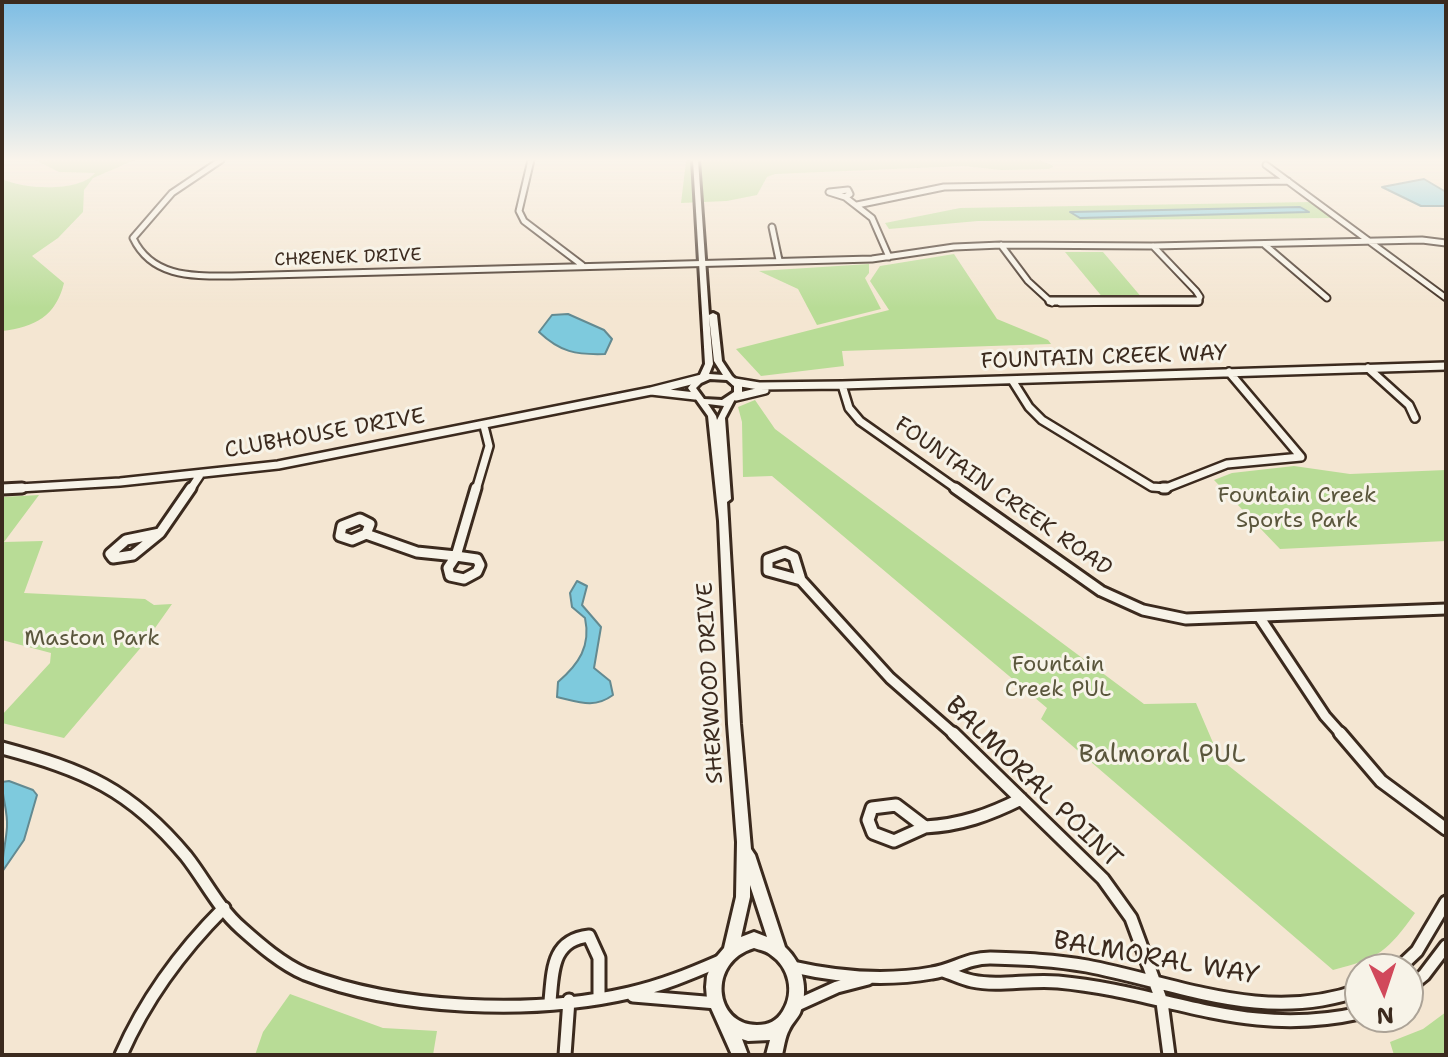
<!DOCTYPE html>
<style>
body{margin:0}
#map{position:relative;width:1448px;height:1057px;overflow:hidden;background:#f4e6d2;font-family:"Shantell Sans",sans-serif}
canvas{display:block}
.frame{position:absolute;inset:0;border:4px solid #3b2a1e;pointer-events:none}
.north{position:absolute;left:1344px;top:953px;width:80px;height:80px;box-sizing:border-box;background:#f7f3e8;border:2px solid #aca397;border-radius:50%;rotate:177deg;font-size:22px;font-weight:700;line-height:32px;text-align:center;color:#3b2a1e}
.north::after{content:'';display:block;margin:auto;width:28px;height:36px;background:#d1495b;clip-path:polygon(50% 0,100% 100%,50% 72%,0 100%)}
</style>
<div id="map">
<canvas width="1448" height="1057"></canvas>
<div class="frame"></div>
<div class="north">N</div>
</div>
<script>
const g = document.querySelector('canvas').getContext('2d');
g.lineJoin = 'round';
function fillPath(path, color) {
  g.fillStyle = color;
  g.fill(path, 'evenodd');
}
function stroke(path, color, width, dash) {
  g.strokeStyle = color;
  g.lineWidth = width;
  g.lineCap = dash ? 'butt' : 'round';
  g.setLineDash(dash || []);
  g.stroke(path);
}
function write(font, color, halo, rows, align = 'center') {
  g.font = font + ' "Shantell Sans",sans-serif';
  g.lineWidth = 6;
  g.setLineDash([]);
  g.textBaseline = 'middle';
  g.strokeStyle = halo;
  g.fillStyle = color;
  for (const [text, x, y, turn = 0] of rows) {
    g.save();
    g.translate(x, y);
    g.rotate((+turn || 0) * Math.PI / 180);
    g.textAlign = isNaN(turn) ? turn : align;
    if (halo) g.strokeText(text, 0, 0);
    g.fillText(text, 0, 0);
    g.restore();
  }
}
fillPath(new Path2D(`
 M35,160H135L93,178L84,190L83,212L58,238L32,256L64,283C56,316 35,327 2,331V179C23,189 79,193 95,173L59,172Z
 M695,160H1039L1054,166L1049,169L1001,170L964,166L775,174L767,177L757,195L727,201L681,203L686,161Z
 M1310,202L1332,218L978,221L889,229L885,223L960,208Z
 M1065,252H1103L1143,299H1104Z
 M954,254L997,319L1048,340L1051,344L842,351L844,366L761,376L736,349L889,310L870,281L880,266Z
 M869,264V273L865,278L881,309L817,325L798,289L759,271Z
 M755,400L775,429L1144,704L1196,703L1220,759L1415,913C1387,952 1379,958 1333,970L1041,719L1047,708L772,476L743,477L742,422L738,407Z
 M1294,466L1350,474L1446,470V541L1280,549L1214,480L1232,473Z
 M39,495L4,542L43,541L24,593L145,599L154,605L172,604L143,645L64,738L2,723V715L50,663L51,653L2,640V497Z
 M290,994L383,1028L437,1031L433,1055H255L263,1032Z
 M1446,1012V1055H1394L1390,1042L1423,1029Z`), '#b8dc96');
const water = new Path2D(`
 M1424,179L1446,192V206H1421L1382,187Z
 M1300,207L1309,212L1080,218L1070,212Z
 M568,314L604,330L612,339L605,354C576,355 560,352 539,332L552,315Z
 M577,581L587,586L582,605L601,627L594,668L610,681L613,695C594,709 579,702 557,697L558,682C579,664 591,646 585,618L572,607L570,593Z
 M9,781L33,790L37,795L24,840L2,872C2,856 6,842 7,827C8,811 2,798 2,782Z`);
fillPath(water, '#7ecadd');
stroke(water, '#638a91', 2);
const minorFar3 = new Path2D(`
 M221,160L172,193L133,238C152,278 193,276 232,276L872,259L954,247L1001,245L1153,246L1422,240L1446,243
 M531,160L519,211L524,221L582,265
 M1266,165L1446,298
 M848,190L850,194L845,197L829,192Z
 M845,197L872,218L889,257
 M857,205L944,187L1288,181
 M772,227L779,260
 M1001,245L1028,281L1052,303
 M1265,245L1327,298
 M1060,303L1198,301L1200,297L1196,291L1153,246`);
const minorFar2 = new Path2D(`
 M1050,301H1198
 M1368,368L1409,405L1415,418
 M1012,380L1029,407L1042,420L1152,487L1166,488L1227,464L1301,457L1229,372
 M735,382L759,386L842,385L1446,366
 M842,385L849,408L860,421L958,490
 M695,396L651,391L702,378
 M736,397L765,390
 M2,489L120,482L278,465L651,391
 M190,490L200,475
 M476,490L489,446L484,426`);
const minorFar1 = new Path2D(`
 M955,488L1101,591L1143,610L1186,619L1446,609
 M1163,488H1166
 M2,489L22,488
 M360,519L370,524L366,534L352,540L340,536L342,526Z
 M160,533L133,555L113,558L110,554L126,540Z
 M160,533L191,488
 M366,534L417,552L456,556L476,488
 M785,553L794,557L801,580L768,571V559Z
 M456,556L477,559L480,565L477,572L464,579L450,576L448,568Z
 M801,580L890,678L955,735
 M1260,618L1325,716L1342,735`);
const minor = new Path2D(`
 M953,733L1103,879L1131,918L1162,1002L1169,1055
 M1340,733L1381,781L1446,829
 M2,748C84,770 130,789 186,856C205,880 218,908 241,928C260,945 282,964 305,974C397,1010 533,1015 629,993C661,986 690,974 720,961
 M896,805L925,827L894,841L873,833L868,820L872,808Z
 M925,827C961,825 989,815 1021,799
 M793,967C837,977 887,981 932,973C953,970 967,958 990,958C1022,959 1055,960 1087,966C1180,984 1265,1024 1360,990
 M1398,969L1417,951L1446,902
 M943,971C953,974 962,979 972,981C1000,987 1029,979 1058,982C1168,992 1244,1039 1360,1013
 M1408,988L1424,975L1446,946
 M633,996L717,1003
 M550,1001C553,970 552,940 589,936L599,958V998
 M795,1006L837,987L868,979
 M121,1055C146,998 180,952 224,908
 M565,1055L569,1000`);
const tertiary = new Path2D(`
 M693,160H698L709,315L713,313L717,315L722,361L732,376L742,385V393L735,399L725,418L731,499L727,502L740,724L751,849L755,855L785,947C803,964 809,989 800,1013C797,1019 792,1023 789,1030C785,1037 784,1047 782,1055H766L770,1040L748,1041L742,1039L748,1055H732L707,999L706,987L707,976L713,961L724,948L736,897L737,842L728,724L719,521L708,416L688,388L695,379L699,377L705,364ZM709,316L714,361L723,375L709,374L713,364ZM710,379L727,380L734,386V392L722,400L704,399L696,388L701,383ZM708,404L724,406L717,420L716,416ZM750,885L767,937L754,932L741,937L750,897ZM754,948C760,950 767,951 771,955C789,967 795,992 783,1011C777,1021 769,1025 757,1025C714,1025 707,962 754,948Z`);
stroke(minorFar3, '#3b2a1e', 9);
stroke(minorFar2, '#3b2a1e', 12);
stroke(minorFar1, '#3b2a1e', 15);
stroke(minor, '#3b2a1e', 17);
stroke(tertiary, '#3b2a1e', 6);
stroke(minorFar3, '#f7f3e8', 5);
stroke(minorFar2, '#f7f3e8', 7);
stroke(minorFar1, '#f7f3e8', 9);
stroke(minor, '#f7f3e8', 11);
fillPath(tertiary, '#f7f3e8');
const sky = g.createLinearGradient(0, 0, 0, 308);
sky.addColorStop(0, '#7dbde4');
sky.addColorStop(0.52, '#faf4eb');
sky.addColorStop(1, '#faf4eb00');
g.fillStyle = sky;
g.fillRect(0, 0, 1448, 308);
write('18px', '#3b2a1e', '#f7f3e8', [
 ["CHRENEK DRIVE",348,258,-2]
]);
write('22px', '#3b2a1e', '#f7f3e8', [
 ["FOUNTAIN CREEK WAY",1104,358,-2],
 ["CLUBHOUSE DRIVE",325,434,-10],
 ["FOUNTAIN CREEK ROAD",1003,497,35],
 ["SHERWOOD DRIVE",711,683,-93]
]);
write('22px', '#5a563c', '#f7f3e8', [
 ["Fountain Creek",1297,496],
 ["Sports Park",1297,521],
 ["Maston Park",92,639],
 ["Fountain",1058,665],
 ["Creek PUL",1058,690]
]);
write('26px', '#5a563c', '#f7f3e8', [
 ["Balmoral PUL",1162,755]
]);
write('26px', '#3b2a1e', '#f7f3e8', [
 ["BALMORAL POINT",1033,783,44],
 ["BALMORAL WAY",1156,959,10]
]);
</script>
